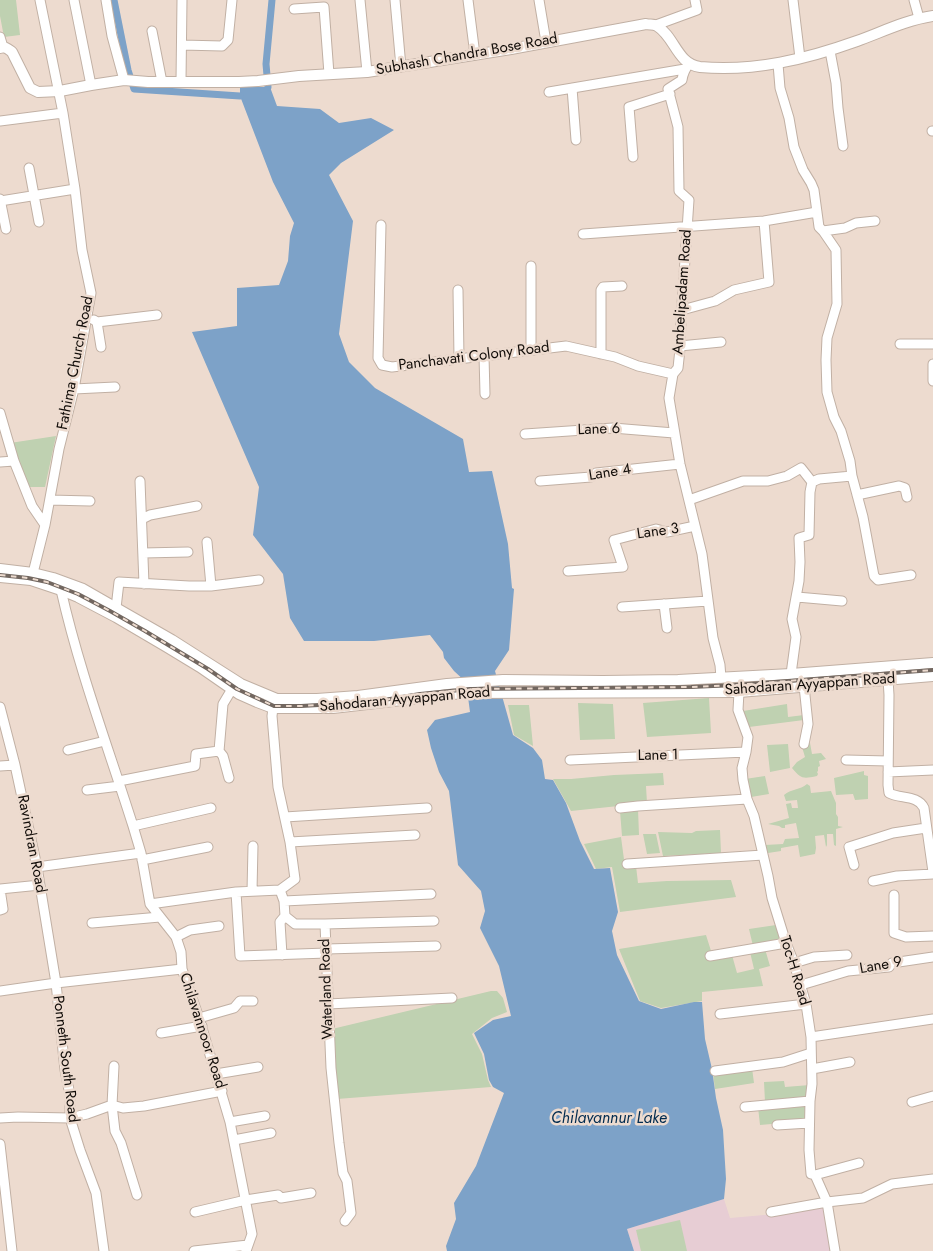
<!DOCTYPE html>
<style>
body{margin:0}
canvas{display:block;background:#eddbcf}
</style>
<canvas width="933" height="1251"></canvas>
<script>
const g = document.querySelector('canvas').getContext('2d');
g.lineJoin = 'round';
function fillPath(path, color) {
  g.fillStyle = color;
  g.fill(path, 'evenodd');
}
function stroke(path, color, width, dash) {
  g.strokeStyle = color;
  g.lineWidth = width;
  g.lineCap = dash ? 'butt' : 'round';
  g.setLineDash(dash || []);
  g.stroke(path);
}
function write(font, color, halo, rows, align = 'center') {
  g.font = font + ' Jost,sans-serif';
  g.lineWidth = 5;
  g.setLineDash([]);
  g.textBaseline = 'middle';
  g.strokeStyle = halo;
  g.fillStyle = color;
  for (const [text, x, y, turn = 0] of rows) {
    g.save();
    g.translate(x, y);
    g.rotate((+turn || 0) * Math.PI / 180);
    g.textAlign = isNaN(turn) ? turn : align;
    if (halo) g.strokeText(text, 0, 0);
    g.fillText(text, 0, 0);
    g.restore();
  }
}
fillPath(new Path2D(`
 M724,1199L730,1218L764,1215L823,1205L832,1251H634L627,1229Z`), '#e7cdd4');
fillPath(new Path2D(`
 M0,0H16L20,35L4,37L0,16Z
 M56,436L45,487H26L10,443Z
 M709,698L711,733L647,737L643,703Z
 M578,703L613,704L615,739L580,740Z
 M787,704L788,717L804,715V720L749,727L743,711Z
 M508,705H529L533,746L514,735Z
 M810,743L812,754L821,753L826,759L819,761L820,766L818,767V771L817,772L818,774L817,776C803,779 801,779 792,768L797,762L805,757L802,747Z
 M788,744L790,768L770,772L767,745Z
 M864,771V775L868,776V799L855,800L853,794L836,795L834,778Z
 M663,773L664,785L646,786L647,803L571,811L553,779H571L614,775Z
 M765,776L769,794L751,797L745,779Z
 M807,784L810,786L811,793L831,791L836,803V814L838,817V826L843,827L836,829V846L834,845L833,834H827V845L826,847L824,835L815,836L816,848L815,854L800,857L798,845L781,848V851L768,853L765,845L783,844L785,839L799,838L796,823L785,825V828H782L779,826L768,824L789,818L786,804L791,803L792,808H798L797,800L786,801L784,795C791,789 800,790 807,784Z
 M638,809L639,835L622,836L620,811Z
 M720,830L721,853L663,856L658,832L692,833L696,831Z
 M643,834H656L660,853L647,854Z
 M621,837L625,867L636,866L638,883L667,881L731,880L736,897L620,912L612,867L596,869L584,844Z
 M776,925L781,938L780,941L753,946L749,929Z
 M706,935L712,954L732,955L737,973L754,969L750,952L765,949L770,966L759,969L763,986L702,992V1001L661,1008L640,1001L619,949Z
 M491,991H497L503,998L507,1012L492,1018L472,1034L482,1054L488,1080L491,1087L337,1099L332,1029Z
 M752,1068L754,1083L715,1089L713,1073Z
 M784,1081L785,1087L810,1085L808,1099L765,1102L764,1082Z
 M807,1103L806,1121L760,1125L758,1107Z
 M680,1220L687,1251H641L636,1230Z`), '#bfd1b1');
fillPath(new Path2D(`
 M240,87H270L277,106L320,109L339,123L371,118L394,130L341,163L329,175L353,221L339,334L349,362L375,388L463,439L469,472L492,471L508,544L512,588L514,589L509,650L495,671L513,735L533,748L542,760L545,779L553,780L566,803L580,841L594,869L610,868L618,912L612,931L617,955L639,1001L661,1009L694,1002H702L705,1039L712,1069L716,1098L723,1130L726,1179L724,1199L627,1229L634,1251H447L446,1246L456,1219L454,1203L476,1166L504,1093L493,1087L489,1080L484,1054L474,1033L493,1020L511,1016L499,966L480,928L485,911L481,891L458,865L449,791L439,772L431,748L427,730L435,720L470,712L466,682L454,671L444,658L443,652L430,635L374,641H304L290,618L283,574L253,535L259,487L192,332L237,326V288L279,285L288,261L290,236L294,223L273,182L240,96Z`), '#7da2c8');
stroke(new Path2D(`
 M114,0L128,70L134,89L240,96
 M268,87L266,64L272,0`), '#7da2c8', 7);
const minor = new Path2D(`
 M74,0L91,85
 M106,0L112,36L124,80
 M360,0L367,72
 M395,0L401,67
 M468,0L475,55
 M539,0L546,42
 M793,0L800,58
 M914,0L919,18
 M294,9L324,7L329,74
 M656,25L697,10L695,0
 M152,31L162,82
 M0,37L3,47
 M182,45L222,46L228,40L232,0
 M830,51L836,83L838,108L843,146
 M689,64C685,69 683,73 682,80L668,89L678,127L679,191L689,200L681,319L680,349L678,368L673,374L669,398L680,464L702,554L713,638L720,665L721,678
 M778,64L780,88L789,118L794,147L803,170L811,183L814,190L819,227L823,231L836,250L837,304L827,338L826,360L827,392L834,417L841,431L850,461L852,476L819,479L812,482L810,492L809,535L799,538L800,562L799,581L792,619L796,637L791,674
 M181,81L182,0
 M572,88L576,140
 M549,92L685,69
 M0,121L63,113
 M932,131H933
 M633,157L629,107L670,94
 M29,168L39,222
 M0,199L6,229
 M0,201L75,189
 M381,225L378,358L382,365L392,367L566,346L615,357L638,366L673,374
 M823,231L845,228L856,223L875,221
 M583,234L764,221L817,212
 M458,290L459,359
 M682,310L715,301L734,290L769,282L764,221
 M94,320L97,322L101,347
 M97,322L157,315
 M900,344H933
 M680,346L721,342
 M531,349V266
 M601,354V290L603,287L622,286
 M484,356L485,394
 M933,364V381
 M74,389L115,387
 M0,413L14,461L32,506L45,525
 M525,434L613,428L674,433
 M0,462L14,461
 M852,476L863,517L874,576L878,580L911,575
 M140,481L144,584
 M540,481L591,477L596,473L680,464
 M857,495L899,486L905,488L907,497
 M50,500L90,501
 M689,500L743,481H768L787,476L801,468L812,482
 M142,519L150,515L197,506
 M207,542L211,586
 M143,553L188,552
 M568,571L623,567L614,540L656,529L667,532L695,526
 M33,573L45,525L59,449L74,389L91,293L82,250L75,189L63,113L40,0
 M61,590C79,670 108,747 133,826L141,853L150,904L176,937L181,952L182,969L199,1018L230,1122L252,1234L246,1251
 M797,597L842,601
 M664,604L667,628
 M622,607L708,601
 M116,608L119,582L189,586H211L259,580
 M888,679L889,695L888,785L889,793C900,799 918,795 924,808L933,872
 M739,692L738,710L748,737L746,752L742,768L743,780L747,799L754,816L768,876L772,898L786,943L794,963L806,1004L811,1037L812,1084L810,1101L809,1150L811,1174L815,1175L827,1202L835,1251
 M0,707L15,765L37,867L56,983L65,1070L70,1095V1118L80,1150L96,1193L104,1251
 M273,708L272,716L278,787L290,842L295,879L280,890
 M804,744L808,724L804,686
 M68,750L105,741
 M570,760L746,752
 M846,760L888,761
 M0,766L15,765
 M888,772L933,770
 M229,778L223,756L219,751L223,704L232,689
 M119,781L195,766L196,754L219,751
 M87,790L120,786
 M620,808L638,806L747,799
 M285,817L427,808
 M133,826L211,808
 M290,842L415,835
 M142,860L208,847
 M627,864L763,855
 M854,865L849,847L893,833L926,828
 M37,867L141,853
 M873,881L897,876L933,874
 M280,890L284,901L285,916L295,924H325L331,1068L339,1143L343,1173L347,1181L351,1213L345,1221
 M252,891L253,846
 M236,892L240,956L327,953
 M894,895V933L906,937L933,936
 M284,901L431,894
 M150,904L236,892L280,890
 M0,910L3,909L0,889L40,885
 M92,923L160,917
 M325,924L434,921
 M176,937L190,930L219,926
 M326,949L436,946
 M282,955L280,922L285,916
 M710,956L786,943
 M794,963L814,957L847,955
 M801,985L848,971L889,967L892,963L933,957
 M0,991L56,983L182,969
 M328,1004L452,998
 M720,1014L806,1004
 M199,1018L234,1008L240,1001H253
 M161,1033L202,1026
 M811,1037L933,1019
 M114,1066L112,1105L115,1131L121,1143L137,1195
 M812,1069L850,1062
 M715,1071L783,1062L811,1053
 M216,1074L258,1067
 M912,1102L933,1096
 M745,1107L810,1101
 M0,1118L18,1117L70,1118L87,1114L112,1105L123,1108L144,1106L222,1091
 M230,1122L265,1116
 M777,1125L809,1123
 M234,1140L271,1133
 M0,1144L12,1251
 M815,1175L859,1163
 M195,1212L246,1200L278,1195L281,1198L311,1193
 M771,1212L827,1202L863,1198L892,1184L933,1179
 M194,1251L248,1245`);
const major = new Path2D(`
 M0,48C5,46 8,49 12,52L30,88L38,92L60,91L91,85L124,80L148,82H239L258,81L299,76L367,72L511,49L646,24C650,25 654,24 657,26C675,37 677,64 700,67C754,72 807,59 857,41C882,32 906,20 933,16
 M0,569L33,573L53,578L83,589L172,640L241,684L277,699H317L358,696L447,684L503,680L603,681L678,680L791,674L933,663
 M0,577L31,580L61,590L78,597L116,617L167,647L200,667L239,694L257,702L273,708H333L462,693L739,692L933,676`);
stroke(minor, '#c1b0a4', 11);
stroke(major, '#c1b0a4', 12);
stroke(minor, '#fff', 9);
stroke(major, '#fff', 10);
const rail = new Path2D(`
 M0,575L28,578L47,582L78,594L110,611L145,631L208,669L237,689L274,706H301L372,702L420,694L470,689L691,687L735,685L933,670`);
stroke(rail, '#726760', 4);
stroke(rail, '#eddbcf', 2, [5.5]);
write('15px', '#120d09', '#eddbcf', [
 ["Subhash Chandra Bose Road",467,55,-10],
 ["Ambelipadam Road",683,292,-86],
 ["Panchavati Colony Road",474,357,-7],
 ["Fathima Church Road",76,363,-79],
 ["Lane 6",599,430,-2],
 ["Lane 4",610,473,-9],
 ["Lane 3",658,532,-8],
 ["Sahodaran Ayyappan Road",810,685,-4],
 ["Sahodaran Ayyappan Road",405,700,-5],
 ["Lane 1",658,756,-1],
 ["Ravindran Road",31,844,79],
 ["Lane 9",881,966,-10],
 ["Toc-H Road",794,971,73],
 ["Waterland Road",327,989,-92],
 ["Chilavannoor Road",202,1031,72],
 ["Ponneth South Road",65,1059,83]
]);
write('italic 16px', '#012b4f', '#eddbcf', [
 ["Chilavannur Lake",609,1119]
]);
</script>
